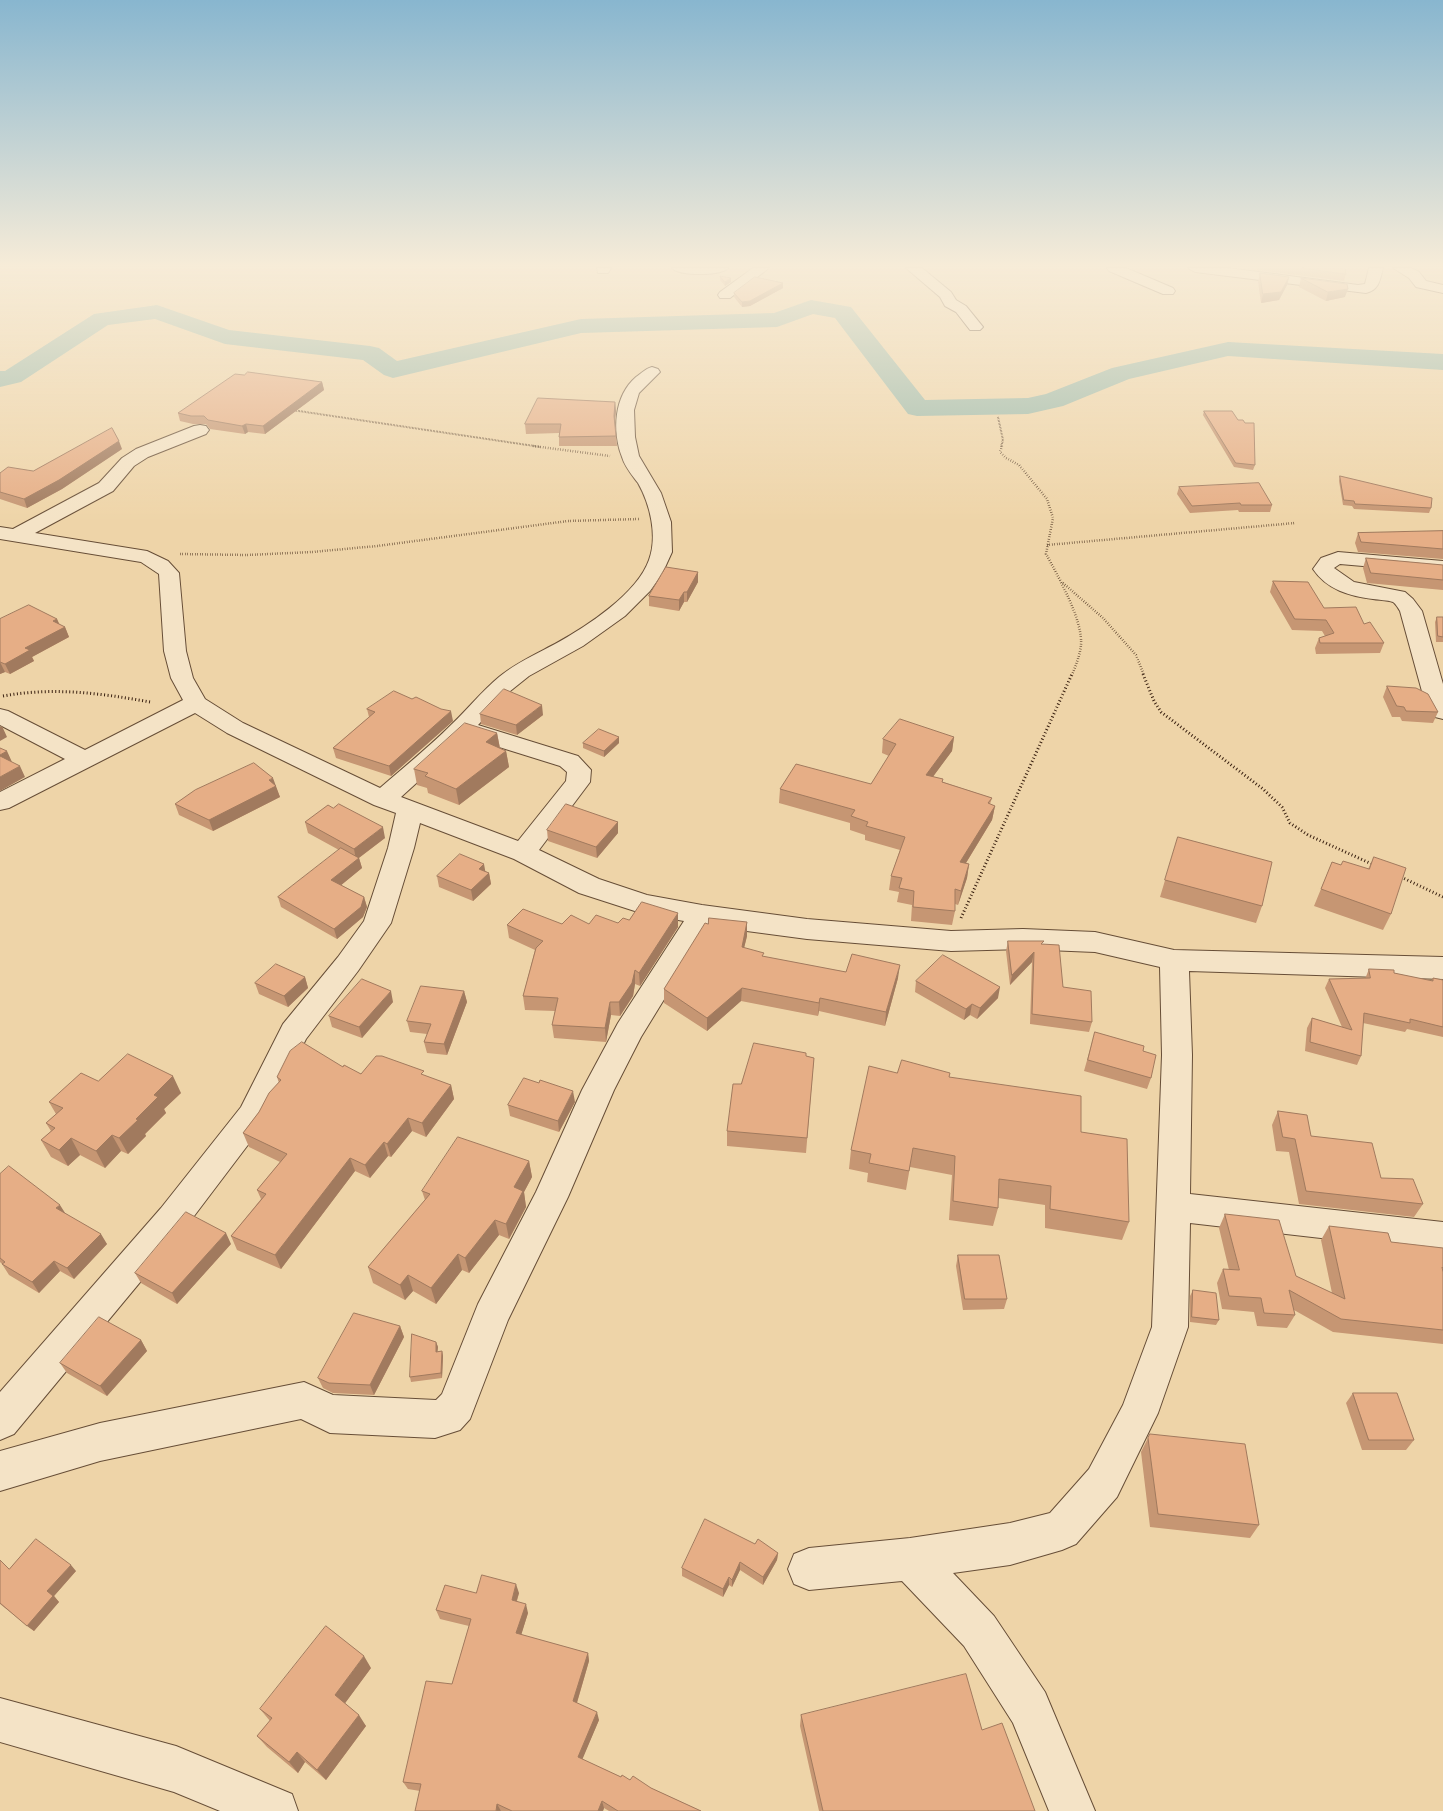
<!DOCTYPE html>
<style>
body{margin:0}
canvas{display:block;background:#eed4a8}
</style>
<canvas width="1443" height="1811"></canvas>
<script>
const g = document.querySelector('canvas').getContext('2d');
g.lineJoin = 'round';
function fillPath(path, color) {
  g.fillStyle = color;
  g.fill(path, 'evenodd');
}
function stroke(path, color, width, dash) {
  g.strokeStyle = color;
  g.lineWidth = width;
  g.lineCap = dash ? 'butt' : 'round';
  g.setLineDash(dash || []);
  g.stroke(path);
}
fillPath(new Path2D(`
 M811,300L851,307L925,400L1028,398L1046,394L1112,368L1228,342L1443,354V370L1228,356L1129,379L1063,406L1028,414L917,416L908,414L835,318L813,314L777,327L581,333L393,378L384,375L363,360L225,344L155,319L108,325L21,382L0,387V371H5L94,314L157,305L229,330L370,346L379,348L397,361L581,319L774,313Z`), '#99b8a9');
const minor = new Path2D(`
 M597,268H611L608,273H598Z
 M672,268H728C721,276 679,276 672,268Z
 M753,268H769L730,298H720L718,295L720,292Z
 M906,268H922L951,292L956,300L966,306L983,327L980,330H970L956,312L945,306L940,297Z
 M1107,268H1126L1173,288L1175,291L1173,294H1163L1109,271Z
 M1188,268H1228L1358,285L1365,284L1369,268H1383C1380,280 1379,290 1366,293L1195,272Z
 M1393,268H1411L1419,272L1426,281L1443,285V293L1416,287L1409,278Z
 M652,367L658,369L660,372L639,393L634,410L635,437L639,456L661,493L671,522L672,552L662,574L650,591L625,616L583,646L529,676L509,692L478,725L578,756L591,770L590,782L539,850L599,879L647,895L702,905L807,919L951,931L1023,929L1095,932L1174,950L1443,957V979L1189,971L1192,1055L1190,1194L1443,1222V1252L1190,1223L1188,1327L1158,1413L1117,1497L1076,1544L1062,1550L1010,1565L953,1573L994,1616L1045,1692L1095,1811H1049L1013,1723L964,1646L902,1581L809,1590L794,1584L788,1569L794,1554L809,1548L910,1538L1010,1523L1050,1513L1089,1469L1123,1405L1152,1327L1162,1055L1160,967L1095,952L1023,949L951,951L807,939L709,926L641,1037L614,1090L568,1197L508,1320L470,1419L460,1430L435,1438L330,1433L301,1419L100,1461L0,1491V1451L100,1423L304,1382L333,1395L436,1400L442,1394L478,1304L536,1192L582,1090L618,1023L684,921L644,914L579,893L514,859L420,823L414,848L391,923L358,971L306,1039L263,1125L185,1228L14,1434L0,1440V1392L161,1208L241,1107L283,1024L338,957L364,921L388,848L396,813L374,805L227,733L195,713L9,808L0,810V792L65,759L0,725V709L8,711L85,750L183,700L171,678L164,651L159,574L141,562L0,539V527L13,529L99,483L122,458L136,449L194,426L200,425L206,426L209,430L206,434L148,457L134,466L113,491L35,533L147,551L168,561L179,573L186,651L193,678L205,699L243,723L380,788C404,767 429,747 451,725C468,709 482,691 499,677C516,663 536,654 555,644C586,627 637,594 649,560C658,536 650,504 638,483C632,475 625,467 622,457C612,431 614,396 636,377C642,373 645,369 652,367ZM467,737L560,766L567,772L566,781L518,841L401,797Z
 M1338,552L1443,561V573L1340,564L1334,568L1354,582L1405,592L1413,599L1422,611L1443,684V719L1435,717L1426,706L1400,611C1398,608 1396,604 1393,602C1387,600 1379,600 1373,599C1350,596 1327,590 1313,569L1321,558Z
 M0,1698L176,1746L292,1794L298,1811H220L174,1792L0,1742Z`);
stroke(minor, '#674e37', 2);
stroke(new Path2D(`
 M292,410L541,447
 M998,417L1003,440L1001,447`), '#3a2111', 2, [0.5, 1]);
stroke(new Path2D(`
 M533,446L610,456
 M1002,446L1000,452L1006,458L1019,465L1047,499L1053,518L1046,554C1058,576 1083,620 1081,645C1080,655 1076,665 1072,675
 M1047,545L1295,523
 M180,554L247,555L312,552L377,546L568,521L639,519
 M1063,583L1103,618L1136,655L1144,675`), '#3a2111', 2.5, [0.5, 2]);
stroke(new Path2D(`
 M1143,674L1154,701L1161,712L1263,789L1282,807L1290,823L1308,835L1374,865
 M3,696C53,687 100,693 150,702
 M1401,877L1443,897
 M961,918L1072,674`), '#3a2111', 3, [1, 2.5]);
fillPath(minor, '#f4e3c6');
fillPath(new Path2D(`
 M1256,268H1345L1346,274L1344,281L1257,270Z
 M1260,273L1289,277L1287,285L1279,300L1261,303L1258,282Z
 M720,276L731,282L725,286L720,280Z
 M1301,278L1345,297L1326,301L1299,287Z
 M783,283V288L750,306L742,307L734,297V293Z
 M322,382L324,390L265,434L248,432L245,434L210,429L206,424H193L180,421L178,413Z
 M615,402L616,411L615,423L617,446H559V433L526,434L525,424Z
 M1204,411L1255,465L1253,470L1234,467L1203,415Z
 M122,449L62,489L27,508L0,499V473L33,471Z
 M1340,476L1431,508L1429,513L1354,509L1352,506L1343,505L1339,481Z
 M1179,487L1272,505L1270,512H1239L1238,510L1190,513L1177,494Z
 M1443,531V559L1358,552L1355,543L1358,533Z
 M1366,558L1443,565V590L1367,583L1363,568Z
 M698,572V582L687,602H684L679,611L649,606V596Z
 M1273,581L1324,608L1364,624L1384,643L1380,653L1316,654L1315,648L1319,638L1325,636L1322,631L1292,630L1270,592Z
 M1437,617H1443V642H1436L1435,622Z
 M0,619H57L60,625L65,627L69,637L32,657L34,661L10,674L5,672L0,674Z
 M1387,686L1438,712L1433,723L1402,721L1400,717H1392L1383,697Z
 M412,699L453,721L391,776L336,758L333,748L369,717L367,709Z
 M480,714L543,715L517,735L481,724Z
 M497,733L500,748L506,751L509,767L459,805L428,793L427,788L417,785L414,769Z
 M619,737V743L604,757L583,748V743Z
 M954,737L952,751L933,776L943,782L992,798L990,804L995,806L992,820L966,863L969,864L967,878L958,905L955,904V911L952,925L911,921L912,905L897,902L899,892L889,890L891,876L900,850L865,840V835L850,830V823L779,803L780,789L871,784L889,756L882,753L883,739Z
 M275,785L280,797L213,831L179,815L175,804Z
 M305,822L385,838L359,858L362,868L341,885L364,897L367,907L363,917L337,939L281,907L278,897L339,850L308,833Z
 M618,822V833L597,858L548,841L547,830Z
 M1178,837L1262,906L1256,923L1160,897Z
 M1374,857L1391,914L1383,930L1314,906L1332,862L1341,865L1368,869Z
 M485,871L489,873L491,884L473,901L439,887L437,876Z
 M629,920L678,927L640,986L635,984L633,996L620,1016L611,1015L606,1042L554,1038L552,1025L555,1011L525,1010L523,996L535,950L509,938L507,925L589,924L618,923Z
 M747,922V936L744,948L764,957L846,972L898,978L885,1026L819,1011L818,1016L741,1001L707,1031L664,1003V989L708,924Z
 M1008,941L1043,944L1063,987L1092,1022L1089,1032L1030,1024L1032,962L1010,985L1006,951Z
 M1369,969L1394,973L1431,981L1433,978L1443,980V1037L1407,1029L1405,1032L1363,1023L1361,1056L1357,1065L1305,1051L1307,1028L1312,1018L1342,1027L1325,988L1329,979H1365Z
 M305,977L308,988L288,1007L259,994L255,983Z
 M916,981L998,998L977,1019L970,1015L964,1020L915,992Z
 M464,991L467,1002L447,1055L427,1053L424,1042L427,1034L410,1032L407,1021Z
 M393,1002L362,1038L332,1027L329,1016Z
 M1095,1032L1143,1051L1151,1078L1147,1089L1084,1071Z
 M806,1053V1056L814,1058L806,1153L727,1146V1131L741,1084Z
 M343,1067L361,1074L425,1076L451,1085L454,1099L426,1137L412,1131L391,1157L388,1156L370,1178L355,1171L281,1269L237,1250L231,1236L261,1199L257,1190L280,1162L249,1147L243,1133L259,1112L279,1083L277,1077Z
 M949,1077L1081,1132L1129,1222L1122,1240L1045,1228V1205L998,1198V1208L993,1226L949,1220L952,1175L910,1167L906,1190L867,1182L868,1173L849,1169L851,1150Z
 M98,1081L181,1093L164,1109L166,1113L145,1134L146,1136L128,1154L121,1151L105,1168L80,1155L68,1166L51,1157L41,1140L51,1131L46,1123L56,1114L49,1102Z
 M575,1102L559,1132L510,1116L508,1105Z
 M1278,1111L1311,1136L1423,1204L1414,1217L1299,1204L1289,1152L1276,1151L1272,1125Z
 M529,1161L532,1177L524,1192L526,1207L509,1239L499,1235L469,1273L462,1270L436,1304L413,1291L405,1300L373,1283L368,1267L425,1200L422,1191Z
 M0,1174L65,1213L107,1244L74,1279L60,1271L39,1293L9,1275L2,1264L0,1262Z
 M1225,1214L1296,1276L1332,1293L1321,1240L1329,1226L1391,1242L1443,1248V1344L1333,1332L1294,1310L1295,1315L1287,1328L1257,1326L1254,1312L1222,1309L1217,1283L1223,1269L1229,1270L1219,1228Z
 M231,1244L177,1304L141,1283L135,1273Z
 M958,1255L1007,1299L1004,1309L963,1310L956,1266Z
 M1193,1290L1219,1320L1216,1325L1190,1322V1296Z
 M400,1326L404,1337L374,1395L333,1393L323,1388L318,1378Z
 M141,1340L147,1351L107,1396L67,1373L60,1363Z
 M436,1342L438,1347L437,1352L442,1351L443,1356L442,1378L411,1382L410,1377Z
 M1353,1393L1414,1440L1406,1450H1362L1346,1403Z
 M1150,1434L1259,1525L1250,1538L1150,1527L1141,1452Z
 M755,1544L778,1553L777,1560L763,1585L740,1570L732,1587L729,1585L723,1597L682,1576V1568Z
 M0,1560L9,1569L76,1571L54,1596L59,1602L34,1631L0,1604Z
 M476,1593H519L517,1601L528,1613L521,1635L588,1653L589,1661L577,1703L599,1720L582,1759L621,1777L651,1788L701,1811H609L604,1808L603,1811H501L420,1791L408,1789L403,1782L452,1684L469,1626L440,1619L436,1610Z
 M371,1668L345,1703L366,1726L326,1780L305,1762L298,1773L267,1747L257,1736L270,1721L260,1709Z
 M801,1715L982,1730L1035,1811H819L800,1726Z`), '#c69673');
fillPath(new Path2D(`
 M1289,277L1287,285L1279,300L1261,303L1263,294Z
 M731,278V282L725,286V282Z
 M783,283V288L750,306L742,307V302Z
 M1348,289L1345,297L1326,301L1328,292Z
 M322,382L324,390L265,434L263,426Z
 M615,402L616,411L614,425V416Z
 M246,424L248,432L245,434L242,426Z
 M119,441L122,449L62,489L27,508L24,499Z
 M698,572V582L687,602V592Z
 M684,592V602L679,611V600Z
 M57,619L61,629L65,627L69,637L32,657L34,661L10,674L5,664L25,648L53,621Z
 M0,662L5,672L0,674Z
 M542,705L543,715L517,735L516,725Z
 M451,711L453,721L391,776L389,766Z
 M2,726L7,737L0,741V727Z
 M497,733L500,749L486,742Z
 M619,737V743L604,757V751Z
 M954,737L952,751L924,789L926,775Z
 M7,751L12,762L0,758V755Z
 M506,751L509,767L459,805L456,789Z
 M20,766L25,777L0,791V777Z
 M273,778L280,797L213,831L209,820Z
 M995,806L992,820L958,876L960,862Z
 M618,822V833L597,858L596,847Z
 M383,827L385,838L356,860L354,849Z
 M359,858L362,868L334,891L331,880Z
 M484,864L486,875L479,869Z
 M969,864L967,878L958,905L961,891Z
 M489,873L491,884L473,901L471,890Z
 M364,897L367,907L363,917L337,939L334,929Z
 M678,913V927L640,986L639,973Z
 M747,922V936L741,960L742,947Z
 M1034,952L1032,962L1010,985L1012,975Z
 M900,965L898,978L885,1026L886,1012Z
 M635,970V984L633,996L620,1016L619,1002Z
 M305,977L308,988L288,1007L284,996Z
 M1000,987L998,998L977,1019L980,1008Z
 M742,988L741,1001L707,1031V1018Z
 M391,991L393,1002L362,1038L359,1027Z
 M464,991L467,1002L447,1055L444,1044Z
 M820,998L819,1011L818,1016L819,1003Z
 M610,1002L611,1015L606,1042L605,1028Z
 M972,1004L970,1015L964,1020L966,1009Z
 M173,1076L181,1093L164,1109L166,1113L145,1134L146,1136L128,1154L119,1138L154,1095Z
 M451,1085L454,1099L426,1137L422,1123Z
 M573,1091L575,1102L559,1132L558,1121Z
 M408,1118L412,1131L391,1157L387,1144Z
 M112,1135L121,1151L105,1168L96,1151Z
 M71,1138L80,1155L68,1166L59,1150Z
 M384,1142L388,1156L370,1178L365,1165Z
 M350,1158L355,1171L281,1269L275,1255Z
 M529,1161L532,1177L524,1192L526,1207L509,1239L506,1224L514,1187Z
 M60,1205L67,1216L56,1208Z
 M495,1220L499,1235L469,1273L465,1258Z
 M226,1233L231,1244L177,1304L172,1293Z
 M101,1234L107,1244L74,1279L67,1268Z
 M458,1254L462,1270L436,1304L431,1288Z
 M54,1261L60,1271L39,1293L32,1282Z
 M408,1275L413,1291L405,1300L400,1285Z
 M400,1326L404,1337L374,1395L370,1385Z
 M141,1340L147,1351L107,1396L100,1386Z
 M436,1342L438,1347L437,1357L436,1352Z
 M442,1351L443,1356L442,1378L441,1373Z
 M778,1553L777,1560L763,1585V1577Z
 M740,1562V1570L732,1587V1580Z
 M71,1565L76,1571L54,1596L59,1602L34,1631L27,1626L47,1591Z
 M729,1577V1585L723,1597V1589Z
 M516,1584L519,1593L514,1609L512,1600Z
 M526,1604L528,1613L519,1642L516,1633Z
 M588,1653L589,1661L575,1709L573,1701Z
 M364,1656L371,1668L343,1706L335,1695Z
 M597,1712L599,1720L580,1765L578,1757Z
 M359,1715L366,1726L326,1780L317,1770Z
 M297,1752L305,1762L298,1773L289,1762Z
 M602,1801L604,1808L603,1811H598Z
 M497,1804L501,1811H496Z`), '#a17a5e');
const building = new Path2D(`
 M1302,268H1345L1346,274Z
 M1260,273L1289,277L1281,292L1263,294Z
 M720,276L731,278L725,282Z
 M755,277L783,283L750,301L742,302L734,293Z
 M1301,278L1347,284L1348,289L1328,292Z
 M248,372L322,382L263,426L246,424L242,426L208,420L204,416H191L178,413L235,374L244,375Z
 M538,398L615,402L614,416L616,436L559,437L561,424H525Z
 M1204,411H1232L1238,420H1243L1245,423H1254L1255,465L1236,463Z
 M112,428L119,441L59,480L24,499L0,492V473L8,467L33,471Z
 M1340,476L1432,498L1431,508L1355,504L1354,501L1344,500Z
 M1259,483L1272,505H1241L1240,503L1192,506L1179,487Z
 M1443,531V549L1361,542L1358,533Z
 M1366,558L1443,565V580L1371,573Z
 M666,567L698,572L687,592H684L679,600L649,596Z
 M1273,581L1308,582L1324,608L1356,607L1364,624L1370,622L1384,643H1320L1319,638L1334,633L1326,620L1295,619Z
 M29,605L57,619L53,621L65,627L25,648L30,650L5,664L0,662V619Z
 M1437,617H1443V637L1438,636Z
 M1387,686L1416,688L1428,694L1438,712L1406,711L1404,707L1397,706Z
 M504,689L542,705L516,725L480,714Z
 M394,691L412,699L416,697L441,709L451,711L389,766L333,748L375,712L367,709Z
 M900,719L954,737L926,775L943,779L942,782L992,798L988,803L995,806L960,862L969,864L961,891L955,889V911L913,907L914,891L899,888L902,878L891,876L905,837L866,826L868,822L851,816L855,810L780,789L796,764L871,784L896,744L883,739Z
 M465,723L497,733L486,742L506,751L456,789L425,776L428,773L414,769Z
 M599,729L619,737L604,751L583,743Z
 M0,748L7,751L0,755Z
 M0,756L20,766L0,777Z
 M254,763L273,778L269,780L276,786L209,820L175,804L195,790Z
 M339,804L383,827L354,849L305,822L328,805L333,808Z
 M566,804L618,822L596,847L547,830Z
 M1178,837L1272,862L1262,906L1165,880Z
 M341,848L359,858L331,880L364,897L361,907L334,929L278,897Z
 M460,854L484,864L479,869L489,873L471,890L437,876Z
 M1374,857L1406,868L1391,914L1321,889L1332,862L1341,865L1343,861L1369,869Z
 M642,902L678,913L639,973L635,970L632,983L619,1002H610L605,1028L552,1025L558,998L523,996L536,948L543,941L507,925L523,909L562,924L571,915L589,924L596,915L618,923L623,918L629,920Z
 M709,918L747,922L742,947L764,953L762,956L846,972L852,954L900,965L886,1012L820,998L819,1003L742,988L707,1018L664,989L705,923L708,924Z
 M1008,941H1044L1041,944L1059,945L1063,987L1091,991L1092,1022L1032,1014L1034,952L1012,975Z
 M943,955L1000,987L980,1008L972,1004L966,1009L916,981Z
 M276,964L305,977L284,996L255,983Z
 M1369,969L1394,970V973L1433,981V978L1443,980V1027L1410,1019V1023L1364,1013L1361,1056L1310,1042L1312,1018L1352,1030L1329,979L1370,978Z
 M362,979L391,991L359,1027L329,1016Z
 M421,986L464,991L444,1044L424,1042L431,1024L407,1021Z
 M1095,1032L1144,1046L1143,1051L1156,1055L1151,1078L1088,1060Z
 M302,1042L343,1067L344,1065L361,1074L376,1056H382L424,1071L421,1074L451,1085L422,1123L408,1118L387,1144L384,1142L365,1165L350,1158L275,1255L231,1236L266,1194L257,1190L287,1154L243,1133L259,1112L269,1093L281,1080L277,1077L290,1051Z
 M754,1043L806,1053V1056L814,1058L807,1138L727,1131L733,1084H741Z
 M128,1054L173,1076L154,1095L158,1097L136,1119L138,1120L119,1138L112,1135L96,1151L71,1138L59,1150L41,1140L55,1128L46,1123L63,1108L49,1102L81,1073L98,1081Z
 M902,1060L950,1073L949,1077L1081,1096V1132L1127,1139L1129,1222L1050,1209L1051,1186L999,1179L998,1208L953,1201L955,1156L913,1148L909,1171L869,1163L871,1154L851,1150L869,1066L897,1073Z
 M524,1078L539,1083L540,1080L573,1091L558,1121L508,1105Z
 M1278,1111L1307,1115L1311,1136L1372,1143L1381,1178L1413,1179L1423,1204L1306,1191L1295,1139L1283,1137Z
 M458,1137L529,1161L514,1187L523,1191L506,1224L495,1220L465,1258L458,1254L431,1288L408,1275L400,1285L368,1267L430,1194L422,1191Z
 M9,1166L60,1205L56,1208L101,1234L67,1268L54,1261L32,1282L2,1264L5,1262L0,1258V1174Z
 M186,1212L226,1233L172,1293L135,1273Z
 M1225,1214L1279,1220L1296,1276L1345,1299L1329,1226L1388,1233L1391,1242L1443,1248V1268L1442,1267L1443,1272V1330L1341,1319L1289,1290L1295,1315L1264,1313L1261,1298L1229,1296L1223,1269L1239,1270Z
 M958,1255H999L1007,1299H965Z
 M1193,1290L1216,1293L1219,1320L1192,1317Z
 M354,1313L400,1326L370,1385L329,1383L318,1378Z
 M99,1317L141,1340L100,1386L60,1363Z
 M412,1334L436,1342V1352L442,1351L441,1373L410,1377Z
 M1353,1393H1397L1414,1440H1369Z
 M1150,1434L1245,1444L1259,1525L1158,1514L1148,1438Z
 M705,1519L755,1544L758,1539L778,1553L763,1577L740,1562L732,1580L729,1577L723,1589L682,1568Z
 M36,1539L71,1565L47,1591L53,1596L27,1626L0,1603V1560L9,1569Z
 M482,1575L516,1584L512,1600L526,1604L516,1633L588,1653L573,1701L597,1712L578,1757L621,1777L622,1775L630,1780L633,1776L651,1788L701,1811H618L602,1801L598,1811H512L497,1804L496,1811H415L421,1784L403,1782L426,1681L452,1684L471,1619L436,1610L445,1585L476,1593Z
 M326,1626L364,1656L335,1695L359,1715L317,1770L297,1752L289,1762L257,1736L272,1718L260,1709Z
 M966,1674L982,1730L1002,1723L1035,1811H823L801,1715Z`);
fillPath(building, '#e6ae86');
stroke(building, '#a17a5e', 1);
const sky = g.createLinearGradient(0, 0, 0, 522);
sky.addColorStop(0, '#88b6cf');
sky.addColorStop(0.51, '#f7ecd8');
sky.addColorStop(1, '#f7ecd800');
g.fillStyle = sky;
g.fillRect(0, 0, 1443, 522);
</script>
